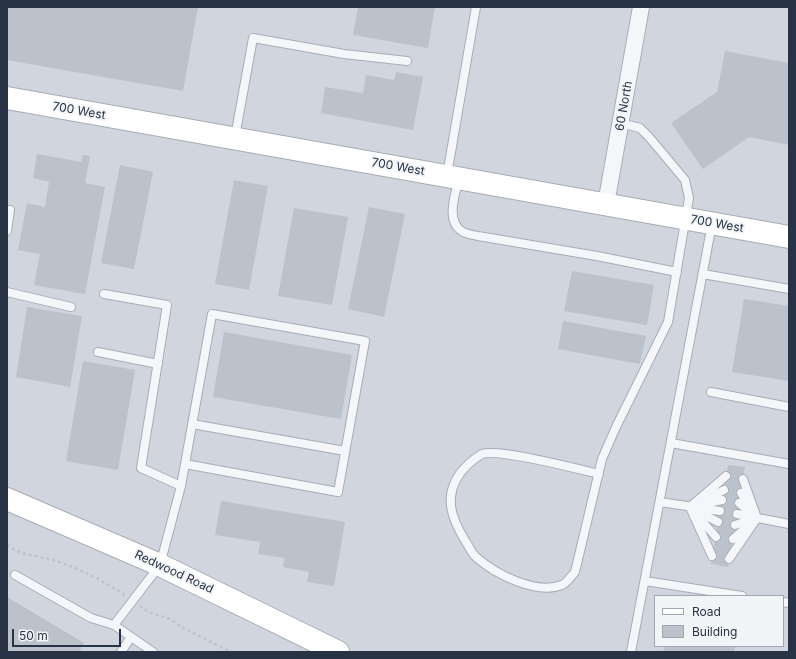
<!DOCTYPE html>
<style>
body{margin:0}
#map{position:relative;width:796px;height:659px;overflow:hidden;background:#e2e6eb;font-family:Inter,sans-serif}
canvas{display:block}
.frame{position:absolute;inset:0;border:8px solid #283345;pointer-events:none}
.legend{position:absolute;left:654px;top:595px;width:130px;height:52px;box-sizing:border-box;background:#f2f5f8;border:1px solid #a1a7b0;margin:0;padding:5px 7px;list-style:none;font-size:12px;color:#283345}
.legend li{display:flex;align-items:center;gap:8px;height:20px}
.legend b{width:20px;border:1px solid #a1a7b0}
.scale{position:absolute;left:12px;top:629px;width:109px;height:18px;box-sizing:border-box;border:2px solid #283345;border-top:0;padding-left:5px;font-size:12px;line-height:14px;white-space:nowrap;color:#283345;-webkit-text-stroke:3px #f2f5f8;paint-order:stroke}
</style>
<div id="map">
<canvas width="796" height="659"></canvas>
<div class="frame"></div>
<ul class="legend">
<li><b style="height:5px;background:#fff"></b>Road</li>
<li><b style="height:11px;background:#bbc2cc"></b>Building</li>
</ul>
<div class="scale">50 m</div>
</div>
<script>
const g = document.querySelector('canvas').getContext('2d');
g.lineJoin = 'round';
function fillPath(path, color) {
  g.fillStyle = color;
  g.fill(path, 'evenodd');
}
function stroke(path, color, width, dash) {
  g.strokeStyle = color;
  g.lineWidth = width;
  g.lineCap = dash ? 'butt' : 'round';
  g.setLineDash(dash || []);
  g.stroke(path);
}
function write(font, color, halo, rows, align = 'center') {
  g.font = font + ' Inter,sans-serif';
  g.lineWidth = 4;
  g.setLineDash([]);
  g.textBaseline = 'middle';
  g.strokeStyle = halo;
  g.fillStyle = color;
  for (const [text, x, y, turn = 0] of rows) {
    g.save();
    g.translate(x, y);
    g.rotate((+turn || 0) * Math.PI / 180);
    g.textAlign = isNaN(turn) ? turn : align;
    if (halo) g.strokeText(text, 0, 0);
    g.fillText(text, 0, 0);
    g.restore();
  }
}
fillPath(new Path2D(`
 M7,7H789V652H7ZM655,596H783V646H655Z`), '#d0d5de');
fillPath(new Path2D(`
 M7,7H198L183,91L7,60Z
 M358,7H435L428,48L353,35Z
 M725,51L789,63V145L749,137L703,169L671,123L717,92Z
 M396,72L423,77L413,130L321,113L325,87L363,93L366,75L394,80Z
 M37,154L81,162L83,155L90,156L85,183L105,187L85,294L34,285L40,254L18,250L27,203L45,207L49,182L33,178Z
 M120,165L153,172L134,269L101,263Z
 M234,180L268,186L249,290L215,284Z
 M369,207L405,214L384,317L348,309Z
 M294,208L348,217L332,305L278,296Z
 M572,271L654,285L647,325L564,311Z
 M744,299L789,306V381L732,372Z
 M27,307L82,316L70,387L16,377Z
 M563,321L646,336L640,364L558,349Z
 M224,332L352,355L341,419L213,397Z
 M83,361L135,370L118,470L66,461Z
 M728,465L745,467L728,567L711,564Z
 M221,501L345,522L334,586L307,582L309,572L283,567L285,558L258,554L260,542L215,535Z
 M7,597L84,643L79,652H7Z
 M665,646H736L733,652H663Z`), '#bbc2cc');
const lane = new Path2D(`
 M235,137L253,38L344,54L407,61
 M447,175L476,7
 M459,179C455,194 445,222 463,232C467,234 473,235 478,236L597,256L677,272
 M7,231L10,210
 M703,274L789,289
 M7,292L71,307
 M104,294L167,305L141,468L181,486
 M98,352L158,364
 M711,392L789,407
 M192,424L345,451
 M671,443L789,464
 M599,474C578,469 498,448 482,454C475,458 466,466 461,472C443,496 451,518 466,542C469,546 471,553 476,557C495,574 536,595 562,585C567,583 571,576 575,572L602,459L616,427L668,322L689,198L685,180L649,137L640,128L620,123
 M743,479L757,518
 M741,493L749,506
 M702,501L724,490
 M660,502L720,511
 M739,503L750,512
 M703,504L722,500
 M690,507L712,556
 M690,507L726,476
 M695,510L718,522
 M696,514L716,537
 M737,514L789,524
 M735,525L754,519
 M733,539L749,525
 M729,559L757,518
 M15,575L91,618L114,625L153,652
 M645,581L742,596
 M783,602L789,603
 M114,625L160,565L181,486L185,464L212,314L365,341L338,492L185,464
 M121,652L131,637
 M631,652L712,224`);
const street = new Path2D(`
 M606,204L641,7`);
const secondary = new Path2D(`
 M7,98L789,237
 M7,499L160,565L338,652`);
stroke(lane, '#a6adb6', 10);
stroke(street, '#a6adb6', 18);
stroke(secondary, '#a6adb6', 24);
stroke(new Path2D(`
 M7,545C22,557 39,555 56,561C81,569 103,581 125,595
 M140,606L148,612L170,619L185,629L231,652`), '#c0c3ca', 2.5, [3, 3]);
stroke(lane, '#f5f6f9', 8);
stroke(street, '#f5f6f9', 16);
stroke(secondary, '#fff', 22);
write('12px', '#283345', '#f2f5f8', [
 ["60 North",624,106,-80],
 ["700 West",79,111,10],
 ["700 West",398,167,10],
 ["700 West",717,224,10],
 ["Redwood Road",174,572,25]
]);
</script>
